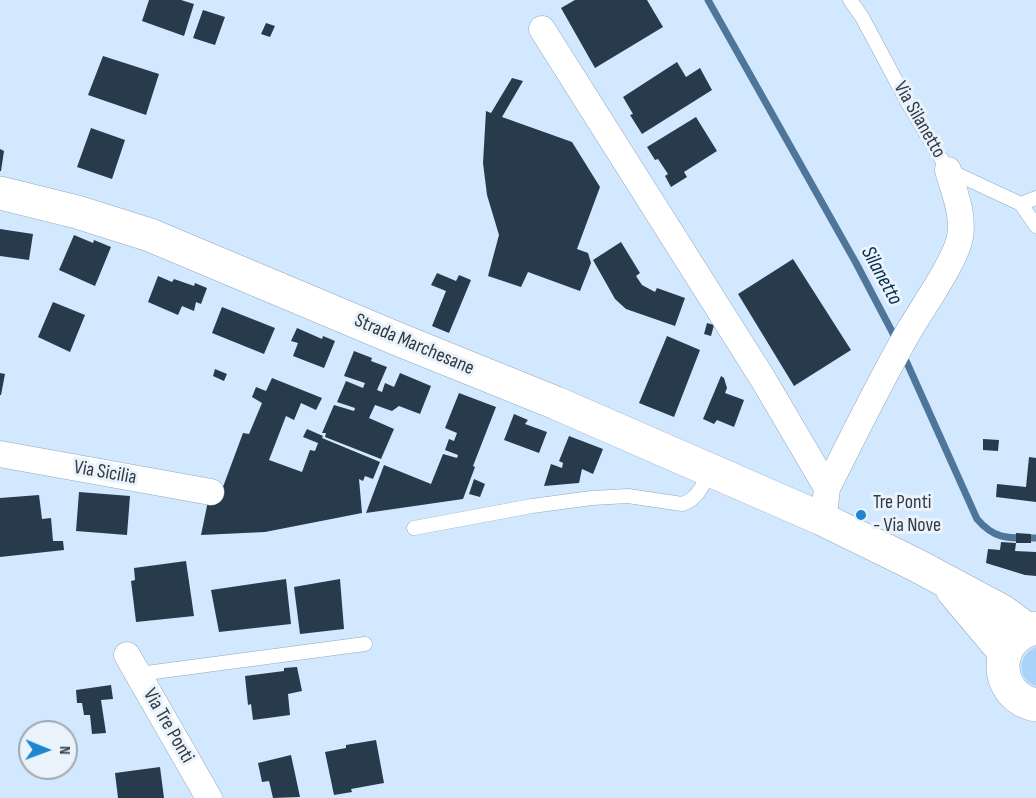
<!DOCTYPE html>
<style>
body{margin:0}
#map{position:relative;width:1036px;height:798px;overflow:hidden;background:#d1e8fe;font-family:"Sofia Sans Condensed",sans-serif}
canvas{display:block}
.north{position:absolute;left:18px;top:720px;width:60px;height:60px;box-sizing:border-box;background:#eaf3fc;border:2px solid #a0a9b2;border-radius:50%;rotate:91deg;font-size:16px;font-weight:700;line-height:24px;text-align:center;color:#323b44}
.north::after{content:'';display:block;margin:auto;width:21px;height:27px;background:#2085d0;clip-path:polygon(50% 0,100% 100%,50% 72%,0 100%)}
</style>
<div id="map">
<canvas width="1036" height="798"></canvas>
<div class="north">N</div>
</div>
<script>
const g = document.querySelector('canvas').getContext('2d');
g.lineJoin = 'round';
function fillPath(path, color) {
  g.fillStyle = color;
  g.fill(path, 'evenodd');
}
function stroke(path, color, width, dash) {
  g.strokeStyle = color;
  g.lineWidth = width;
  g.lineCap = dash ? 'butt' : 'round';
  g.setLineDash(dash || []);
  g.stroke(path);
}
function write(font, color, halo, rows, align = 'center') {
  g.font = font + ' "Sofia Sans Condensed",sans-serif';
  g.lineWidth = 6;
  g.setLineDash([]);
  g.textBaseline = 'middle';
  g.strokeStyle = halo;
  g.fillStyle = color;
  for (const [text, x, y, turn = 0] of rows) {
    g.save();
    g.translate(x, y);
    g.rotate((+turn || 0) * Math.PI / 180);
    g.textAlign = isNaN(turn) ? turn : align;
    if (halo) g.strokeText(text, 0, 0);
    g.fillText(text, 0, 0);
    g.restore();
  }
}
fillPath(new Path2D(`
 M1036,647V686C1016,679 1017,655 1036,647Z`), '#a9d3fa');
stroke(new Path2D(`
 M708,0L856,263L897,341
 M903,354L977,519C996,541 1010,538 1036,538`), '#4f7699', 7);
fillPath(new Path2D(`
 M149,0H181L194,4L184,36L142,21Z
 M575,0H647L663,27L595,68L561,8Z
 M203,10L225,17L215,45L193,38Z
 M266,23L275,26L270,37L261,34Z
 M103,56L159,74L146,115L88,95Z
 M677,62L686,77L700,68L712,90L642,134L630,115L633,114L623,97Z
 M512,78L523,81L502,117L572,142L600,187L577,249L588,253L591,263L580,291L528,272L521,287L488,276L499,235L487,195L483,163L486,111L491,113Z
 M696,117L717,151L684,172L687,177L671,187L665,176L668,174L658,159L655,160L647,147Z
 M91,128L125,140L112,179L77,167Z
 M0,149L4,151L1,171H0Z
 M0,229L33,234L29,260L0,256Z
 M74,235L93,243L94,240L111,247L95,286L59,270Z
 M621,242L640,273L636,276L642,285L655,292L657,288L685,298L675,326L626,309L615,299L593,260Z
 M793,259L851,350L794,386L738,294Z
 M437,273L456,281L459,275L471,280L449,333L432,326L446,291L431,285Z
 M158,276L172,282L174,279L194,286L195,283L207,288L201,304L196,302L194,311L182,306L178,315L148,302Z
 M53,302L85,315L70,352L38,337Z
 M222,307L275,328L264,354L212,333Z
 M707,323L714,325L711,336L704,334Z
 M297,328L322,339L323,336L335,341L324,368L293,356L298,343L291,341Z
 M667,336L700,350L674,417L639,403Z
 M354,351L372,358L371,361L387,367L377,390L382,392L385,383L394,387L400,373L431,386L420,414L399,406L392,411L375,405L369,418L394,429L381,459L325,437L326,433H322L334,405L354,411L355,408L337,402L346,381L363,388L365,383L344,376Z
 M215,369L227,374L224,381L213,376Z
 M0,373L5,374L1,395H0Z
 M721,376L724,378L727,388L725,393L744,400L734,427L717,420L714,424L703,419Z
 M272,378L322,398L316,410L301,403L294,420L286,416L269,460L302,472L310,450L315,451L318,443L303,437L307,429L323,436L322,438L380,462L373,479L365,476L363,481L359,479L362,513L265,532L201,535L208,501L217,503L243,433L249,434L262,403L252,397L256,387L266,391Z
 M459,393L496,407L473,466L475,467L463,499L366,513L384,465L431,484L443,454L457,458L458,455L445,450L449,439L454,441L457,433L445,428Z
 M514,414L528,420L525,424L547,432L539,453L504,440Z
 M569,436L603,449L593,474L582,469L579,483L544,486L551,464L562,468L563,463L559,461Z
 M983,439L999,440L998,451L983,450Z
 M1029,457L1036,458V502L996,497L997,484L1026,487Z
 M474,479L485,484L480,497L469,494Z
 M79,492L130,496L127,535L76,531Z
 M39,495L42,519L51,518L53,541H63L64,550L0,557V498Z
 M1016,533L1031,534V543H1016Z
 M1001,542L1016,543L1015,551L1036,552V576L1025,575L986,563L988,549L1000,550Z
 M186,561L194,616L136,622L131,581L135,580L134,568Z
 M286,579L291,624L219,632L211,590Z
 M340,579L344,629L300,634L294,587Z
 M297,667L302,691L288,694L290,715L253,720L251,704L248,705L245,676L284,671V668Z
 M111,685L113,699L101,700L106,733L92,734L90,715H84L82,703H77L76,690Z
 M376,740L384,783L351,789L352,792L334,795L325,752L346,748V745Z
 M291,755L300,797L273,798L269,781L262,782L258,763Z
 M160,767L164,798H118L115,773Z`), '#283b4c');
const lane = new Path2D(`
 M850,0L862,17L909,105L948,170L1021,204L1036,226
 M1021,204L1036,198
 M414,528L532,506L592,498L628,496L682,504C698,499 703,485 710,471
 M139,674L365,644`);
const street = new Path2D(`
 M542,29L763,379L827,488L825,506L820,518
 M0,454L211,492
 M827,488C854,435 880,381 910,329C923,307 956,260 960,237C964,214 954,192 948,170
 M127,655L209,798`);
const secondary = new Path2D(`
 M0,193L77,212L150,235L400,340L556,403L820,518L916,565L1002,611L1028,630
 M953,591L1005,653
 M1036,628C992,637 992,696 1036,705`);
stroke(lane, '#92a8bd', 15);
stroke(street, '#92a8bd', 27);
stroke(secondary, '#92a8bd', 34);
stroke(lane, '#fff', 14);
stroke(street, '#fff', 26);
stroke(secondary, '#fff', 33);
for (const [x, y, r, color] of [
 [861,515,6,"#2085d0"]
]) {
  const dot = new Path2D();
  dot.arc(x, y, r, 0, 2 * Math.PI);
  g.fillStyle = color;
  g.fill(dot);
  stroke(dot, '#eaf3fc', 2);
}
write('20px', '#323b44', '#eaf3fc', [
 ["Via Silanetto",919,120,60],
 ["Strada Marchesane",414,345,23],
 ["Via Sicilia",105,473,10],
 ["Via Tre Ponti",168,726,60]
]);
write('20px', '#323b44', '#eaf3fc', [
 ["Tre Ponti",873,503],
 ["- Via Nove",873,526]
], 'left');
write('italic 21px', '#012b4a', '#eaf3fc', [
 ["Silanetto",881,276,61]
]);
</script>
